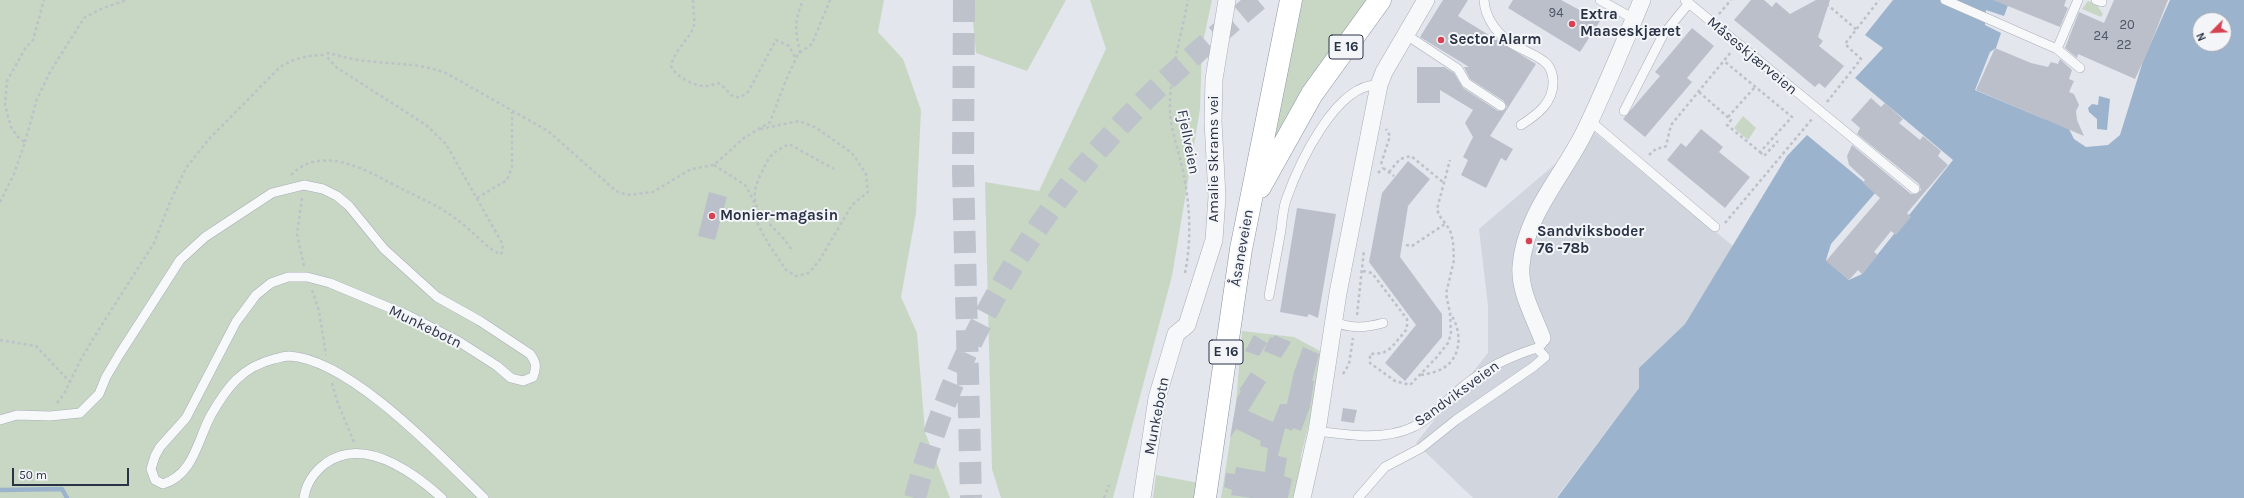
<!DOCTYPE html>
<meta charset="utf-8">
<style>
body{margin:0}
#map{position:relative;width:2244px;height:498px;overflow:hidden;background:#e3e6ec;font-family:Karla,sans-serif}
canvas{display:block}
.north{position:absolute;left:2192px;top:12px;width:40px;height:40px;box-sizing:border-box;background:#f3f5f9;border:1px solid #a3a7b1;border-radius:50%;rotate:246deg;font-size:11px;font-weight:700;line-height:16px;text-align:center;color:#2a3346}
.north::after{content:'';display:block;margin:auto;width:14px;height:18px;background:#d74253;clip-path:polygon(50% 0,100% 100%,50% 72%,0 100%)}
.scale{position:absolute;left:12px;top:468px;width:117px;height:18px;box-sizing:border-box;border:2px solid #2a3346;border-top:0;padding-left:5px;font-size:12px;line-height:14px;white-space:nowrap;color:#2a3346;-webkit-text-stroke:3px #f3f5f9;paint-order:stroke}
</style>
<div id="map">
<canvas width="2244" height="498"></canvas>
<div class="north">N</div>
<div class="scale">50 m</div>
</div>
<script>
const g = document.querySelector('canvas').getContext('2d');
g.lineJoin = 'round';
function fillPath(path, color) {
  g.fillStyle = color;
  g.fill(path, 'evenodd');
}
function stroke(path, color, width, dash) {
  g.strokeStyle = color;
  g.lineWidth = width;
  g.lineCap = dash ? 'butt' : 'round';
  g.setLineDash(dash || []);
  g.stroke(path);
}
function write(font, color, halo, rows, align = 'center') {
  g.font = font + ' Karla,sans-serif';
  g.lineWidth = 4;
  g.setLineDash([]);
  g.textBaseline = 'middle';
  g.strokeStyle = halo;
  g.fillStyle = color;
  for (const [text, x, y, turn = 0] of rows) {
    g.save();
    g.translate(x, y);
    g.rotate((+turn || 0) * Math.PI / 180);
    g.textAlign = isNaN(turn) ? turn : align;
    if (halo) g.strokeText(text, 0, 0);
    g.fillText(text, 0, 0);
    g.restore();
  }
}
fillPath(new Path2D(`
 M1582,122L1733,246L1685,324L1639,368V388L1556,498H1473L1416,443L1488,353V306L1479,229L1560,160Z`), '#d1d5de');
fillPath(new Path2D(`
 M0,0H884L878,32L903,59L921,110L916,213L901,297L917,333L925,432L950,498H0Z
 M971,0H1066L1027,71L976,53Z
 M1090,0H1212L1202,47L1200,109L1172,276L1113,498H1001L992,469L985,182L1039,191L1106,49Z
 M1300,0H1371L1277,139L1272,136Z
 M2088,1L2096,4L2103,14L2101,17L2082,9Z
 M1743,116L1756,128L1748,140L1734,128Z
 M1242,331L1294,337L1322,352L1313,408L1301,455L1299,480L1295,498H1221L1236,403Z
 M1156,475L1199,483L1197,498H1153Z`), '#c8d7c4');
fillPath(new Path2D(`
 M1893,0H2010L2004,16L1986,10L1985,25L2001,33L1996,48L1990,52L1975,90L2042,118L2066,123L2074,139L2086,147L2108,145L2120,135L2143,61L2170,0H2244V498H1557L1639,388V368L1685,324L1787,156L1807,135L1876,192L1831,244L1826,260L1849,280L1862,274L1953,160L1855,78L1883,48L1865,35ZM2200,20H2224V44H2200Z
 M2099,96L2110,99L2107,130L2097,129V119L2089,112L2088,108L2092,104L2098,105Z`), '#9cb3ce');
stroke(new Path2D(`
 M0,490L62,489L67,498`), '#9cb3ce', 4.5);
fillPath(new Path2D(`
 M1443,0H1468L1458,16L1536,64L1490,136L1513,149L1506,161L1501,158L1486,188L1461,175L1468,160L1463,157L1473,137L1465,123L1473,110L1440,90V103H1417V67H1444L1454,73L1463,88L1498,111H1503L1507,107L1504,101L1470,79L1464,67H1469L1420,37Z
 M1513,0H1561L1600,21L1580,52L1508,8Z
 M1751,0H1764L1772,7L1776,2L1790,14L1816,0H1830L1818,37L1823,41L1819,46L1844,66L1825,88L1819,83L1815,87L1734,20Z
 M1993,0H2066L2064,6L2068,8L2060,27Z
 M2114,0H2168L2147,53L2135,79L2078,54L2077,58L2065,48L2079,12L2104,23Z
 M1692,28L1714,46L1687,78L1692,82L1645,137L1623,119L1660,76L1655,72Z
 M1995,48L2031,63L2048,67L2051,62L2058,64L2060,59L2072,70L2069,79L2074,81L2069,92L2074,94L2079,105L2076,111L2077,120L2084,136L1976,90Z
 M1871,98L1881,107L1885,103L1903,119L1899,123L1920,140L1923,136L1941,151L1938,156L1948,165L1907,213L1911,217L1896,235L1891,231L1874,252L1878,255L1862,274L1858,270L1849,280L1826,261L1880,198L1863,183L1865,180L1849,165L1847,156L1852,145L1911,194H1917L1921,190L1919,184L1857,134L1860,128L1851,120Z
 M1701,129L1723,147L1719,152L1750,177L1725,208L1667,160L1681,143L1686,147Z
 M1408,161L1430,179L1408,206L1400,257L1442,314V337L1405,381L1385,363L1416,325L1369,262L1382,193Z
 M709,192L727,197L715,240L698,236Z
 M1297,208L1336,214L1318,318L1309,314L1307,317L1280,312Z
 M1254,335L1267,343L1259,356L1245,351Z
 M1274,335L1291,342L1281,358L1264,351L1270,337L1273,338Z
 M1303,347L1319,354L1312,381H1314L1310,407L1301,431L1293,428L1292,431L1285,428L1278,456L1287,458L1284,476L1292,479L1288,498H1252L1231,495L1232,490L1224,487L1226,473L1235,474L1236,467L1265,472L1268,448L1260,446L1261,441L1236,429L1230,438L1237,398L1241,391L1239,390L1251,372L1266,382L1248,411L1273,422L1280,404H1287L1294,372Z
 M1343,408L1357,410L1354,423L1341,421Z`), '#babfca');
stroke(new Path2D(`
 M964,0L963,170L971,498
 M915,498C953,349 1031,214 1140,105C1177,68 1218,34 1258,0`), '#bec2cb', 22, [22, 11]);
const service = new Path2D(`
 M1484,0C1485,19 1499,37 1516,46C1526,52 1538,55 1547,64C1551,68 1553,76 1553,81C1554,102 1537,115 1521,125
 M1600,0L1634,19
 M1685,0L1915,189
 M1945,0L2057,49L2080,68
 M2096,0L2102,2
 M1405,34L1458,69L1466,83L1501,106
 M2057,49L2078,0
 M1624,111L1663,35L1689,3
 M1589,120L1715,227
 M1269,296C1273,274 1277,252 1281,230C1282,220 1283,209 1286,200C1298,166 1336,82 1379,85
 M1333,321C1350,329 1365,328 1383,323
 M0,420L17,415L50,416L80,413L99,394L106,377L119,355L180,260L205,237L272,193L304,185L323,189L337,196L349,206L384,249L437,297L480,321L530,354C536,362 537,367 533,377L523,381L511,378L497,366L458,341L407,315L330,283L307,277H288L271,283L256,295L236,322L186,418L160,447L155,456L151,469L155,480L163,484C194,474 197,441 211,415C227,387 242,367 274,359C279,358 284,356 289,356C350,359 441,456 484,498
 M1317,431C1347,435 1384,441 1413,427C1432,418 1448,398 1465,385C1487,367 1511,356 1537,348L1542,344V338
 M304,498C306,483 314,472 326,463C365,436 413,472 442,498
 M1358,498L1385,467L1421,448L1456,420L1533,367L1545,357L1537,348`);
const minor = new Path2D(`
 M1542,338C1534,316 1519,291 1521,266C1525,215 1562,177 1584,133C1605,90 1623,45 1642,0
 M1142,498L1157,398L1176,334L1187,325L1214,240L1217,197L1213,121L1214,79L1227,0
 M1302,498L1317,431L1338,293L1379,85L1384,72L1426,0`);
const trunk = new Path2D(`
 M1260,187L1312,94L1380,0
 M1205,498L1241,249L1291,0`);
stroke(service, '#a8adb7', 10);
stroke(minor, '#a8adb7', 18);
stroke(trunk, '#8993a4', 23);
stroke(new Path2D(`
 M693,0C693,8 695,18 694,25C691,38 675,48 671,66C675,76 695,87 706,86C710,86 714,84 718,83C729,88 732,106 748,92L776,40L789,46L796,59
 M1822,0L1857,30
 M1719,14L1731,0
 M800,53C795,30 794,22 803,0
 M1699,92L1731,120L1727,125L1760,152L1792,117L1724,61
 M1827,102L1861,59L1845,44L1879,0
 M1728,117L1755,87
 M25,142L37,99L50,72L84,18L103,8L127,0
 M1760,152L1764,156L1778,141
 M1649,155L1657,148H1663L1666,146L1671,125L1731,52
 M1381,164L1390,136L1386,129
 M714,165L745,185L754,201L753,215L768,243L786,270L796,276L809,273L819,261L852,205L868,192L866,174L852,153L815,127L799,121L760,129
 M1383,168L1394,176
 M1389,172L1400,159L1411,156L1444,183
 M1378,173L1383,168
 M291,175C323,142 371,173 402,189C424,200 440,206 460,222C469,228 492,253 501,254L503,250L502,243L446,144L426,125L336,67L327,57L328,53C341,56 353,60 367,61C397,65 415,62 446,73L548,131L616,191L627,195L653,192L691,169L714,165L744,138L770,122L786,80L798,54L812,44L830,0
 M302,198L297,234L304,266
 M477,198L507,180L512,167V112
 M0,202L14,174L25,142L17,136L11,127L5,105L7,81L26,47L33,40L44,0
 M1725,223L1812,119
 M1406,245L1412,246L1445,224
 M791,249C774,221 741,212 761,174C770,155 770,154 789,144L834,169
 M1363,271L1372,273L1407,319V329L1391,348L1383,353L1370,354V363L1395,381L1410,385L1436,358L1448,343L1451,334L1450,313L1446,294L1454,260L1453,241L1450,230L1439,215L1437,209L1450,160
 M1185,273C1192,238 1190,202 1182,167C1178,148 1170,128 1170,108C1169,75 1182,33 1188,0
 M312,290L319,311L326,355
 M1357,315L1364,250
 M0,340L36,346L70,382
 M1343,374L1349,364L1353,338
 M1421,375C1428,374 1436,372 1442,369C1463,357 1462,330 1450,313
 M332,383L337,401L354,442
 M57,403L64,394L80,361L96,334L154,243L170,202L186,168L209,139L280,67C295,58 308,55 326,55
 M1104,498L1109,485`), '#bdc1c8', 2.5, [3, 3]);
stroke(service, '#f6f8fa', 9);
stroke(minor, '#f6f8fa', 17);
stroke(trunk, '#fff', 22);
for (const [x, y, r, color] of [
 [1572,24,4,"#d74253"],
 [1441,40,4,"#d74253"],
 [712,216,4,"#d74253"],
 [1529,241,4,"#d74253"]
]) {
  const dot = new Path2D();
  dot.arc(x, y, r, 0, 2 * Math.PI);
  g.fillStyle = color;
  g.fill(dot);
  stroke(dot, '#f3f5f9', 1.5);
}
write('13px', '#4e5667', null, [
 ["94",1556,13],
 ["20",2127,25],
 ["24",2101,36],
 ["22",2124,45]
]);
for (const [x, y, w] of [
 [1346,47,34],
 [1226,352,34]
]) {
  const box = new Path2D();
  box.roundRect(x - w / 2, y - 12, w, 24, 3);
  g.fillStyle = '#f3f5f9';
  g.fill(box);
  stroke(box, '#2a3346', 1);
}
write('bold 14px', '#2a3346', null, [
 ["E 16",1346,47],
 ["E 16",1226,352]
]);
write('bold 15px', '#2a3346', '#f3f5f9', [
 ["Extra",1580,15],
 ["Maaseskjæret",1580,32],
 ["Sector Alarm",1449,40],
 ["Monier-magasin",720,216],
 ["Sandviksboder",1537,232],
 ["76 -78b",1537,249]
], 'left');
write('15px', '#2a3346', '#f3f5f9', [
 ["Måseskjærveien",1752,56,40],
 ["Fjellveien",1188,142,79],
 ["Amalie Skrams vei",1214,159,-90],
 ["Åsaneveien",1242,248,-80],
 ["Munkebotn",425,327,26],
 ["Sandviksveien",1457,394,-36],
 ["Munkebotn",1157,416,-79]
]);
</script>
